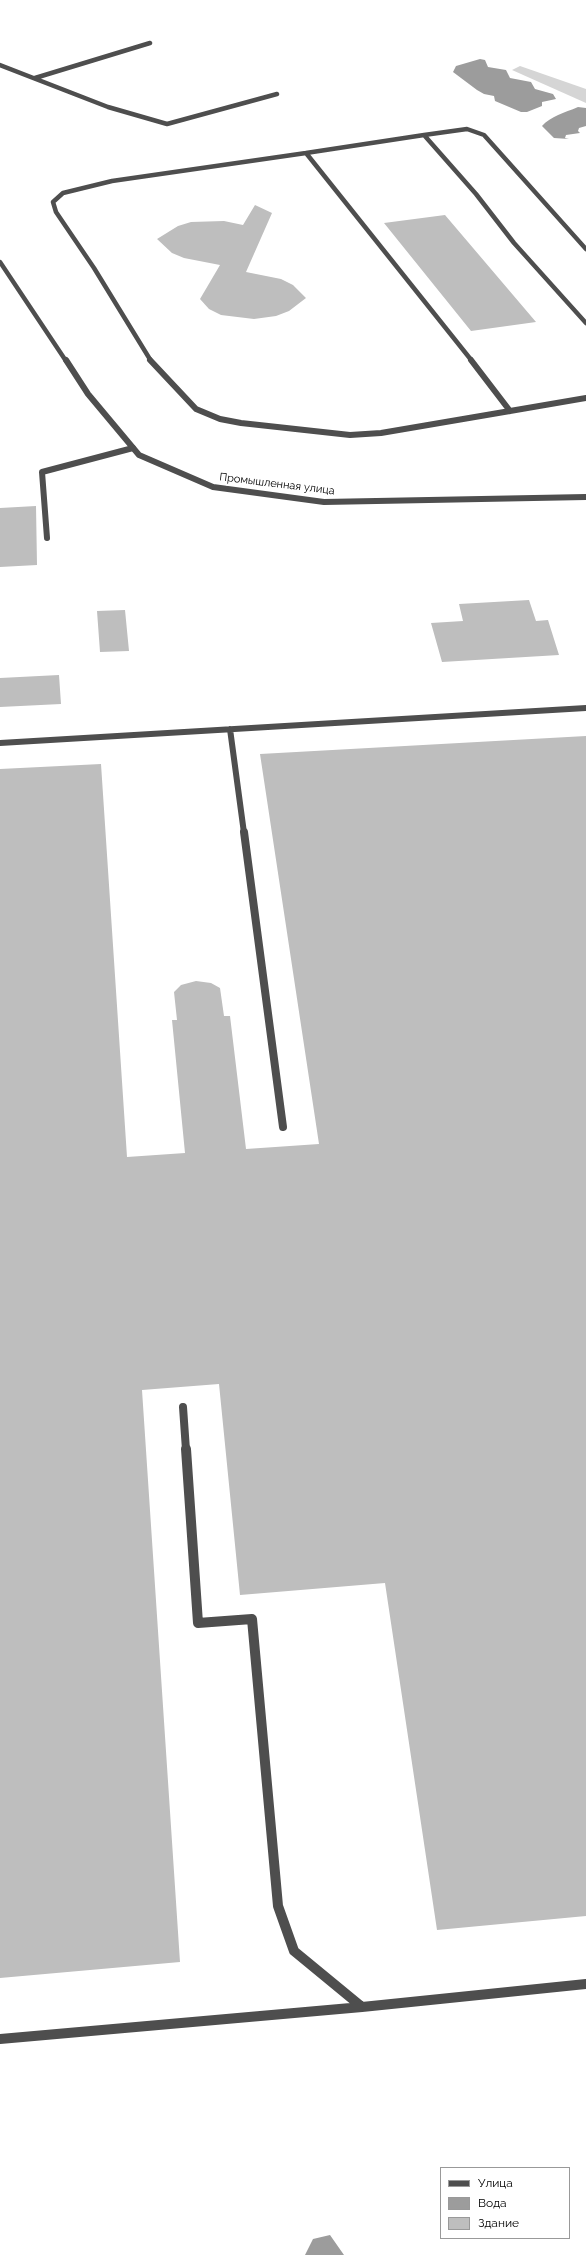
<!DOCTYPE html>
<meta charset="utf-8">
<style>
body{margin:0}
#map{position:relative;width:586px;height:2255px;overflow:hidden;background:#fff;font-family:Raleway,sans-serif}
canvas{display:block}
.legend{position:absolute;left:440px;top:2167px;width:130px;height:72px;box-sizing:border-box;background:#fff;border:1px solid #999;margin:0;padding:5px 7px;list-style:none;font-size:12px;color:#000}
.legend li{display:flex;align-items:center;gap:8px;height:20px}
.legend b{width:20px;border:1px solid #999}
</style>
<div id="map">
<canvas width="586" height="2255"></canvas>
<ul class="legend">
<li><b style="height:5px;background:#4e4e4e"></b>Улица</li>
<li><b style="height:11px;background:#9c9c9c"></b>Вода</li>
<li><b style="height:11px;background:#bebebe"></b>Здание</li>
</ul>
</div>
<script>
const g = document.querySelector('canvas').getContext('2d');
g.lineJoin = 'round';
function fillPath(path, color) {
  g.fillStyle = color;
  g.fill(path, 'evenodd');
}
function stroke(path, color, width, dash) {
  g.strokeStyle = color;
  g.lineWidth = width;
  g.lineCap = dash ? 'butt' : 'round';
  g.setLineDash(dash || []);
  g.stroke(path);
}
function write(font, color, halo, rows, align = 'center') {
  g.font = font + ' Raleway,sans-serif';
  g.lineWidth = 4;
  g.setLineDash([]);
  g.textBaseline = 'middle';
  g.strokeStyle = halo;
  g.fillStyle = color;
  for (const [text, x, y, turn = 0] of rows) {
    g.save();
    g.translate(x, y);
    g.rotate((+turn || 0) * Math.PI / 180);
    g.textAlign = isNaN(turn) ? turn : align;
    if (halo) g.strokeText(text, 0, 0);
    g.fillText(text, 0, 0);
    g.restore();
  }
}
fillPath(new Path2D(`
 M520,66L586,89V103L512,70Z`), '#d5d5d5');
fillPath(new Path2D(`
 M480,59L485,60L488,67L506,70L510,78L531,82L535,89L553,94L556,99L542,102V106L527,112H521L495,101L494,96L484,94L477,90L453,72L456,66Z
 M578,107L586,108V126L579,128L578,131L580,133L566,135L565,138L569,139L554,138L542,126C551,116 564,113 578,107Z
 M330,2235L344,2255H305L313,2239Z`), '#9c9c9c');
fillPath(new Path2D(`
 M255,205L272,213L246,272L281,279L293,285L306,298L289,311L276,316L254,319L221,315L209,309L200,299L220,265L184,258L172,253L157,239L178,226L191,222L224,221L243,225Z
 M445,215L536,322L471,331L384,223Z
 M36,506L37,565L0,567V508Z
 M529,600L536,621L548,620L559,655L442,662L431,623L463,621L459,604Z
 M125,610L129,651L100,652L97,611Z
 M59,675L61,704L0,707V678Z
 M586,736V1916L437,1930L385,1583L240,1595L219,1384L142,1390L180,1962L0,1978V769L101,764L127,1157L185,1153L172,1020H177L174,992L181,985L196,981L211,983L220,988L224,1016H230L246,1149L319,1144L260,754Z`), '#bebebe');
stroke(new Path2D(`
 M0,65L108,107L167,124L277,94
 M35,78L150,43
 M424,135L467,129L484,135L586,249
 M306,153L424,135L476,194L514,243L586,323
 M151,361L94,268L56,212L53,202L63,193L112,181L306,153L472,361`), '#4e4e4e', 4.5);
stroke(new Path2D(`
 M150,360L196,409L220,419L241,423L350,435L381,433L510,411
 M471,360L510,411
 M510,411L586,398
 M47,538L42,472L133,448
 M230,729L244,833
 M0,743L586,708`), '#4e4e4e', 6);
stroke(new Path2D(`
 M244,832L283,1127
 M183,1407L186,1450`), '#4e4e4e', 8);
stroke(new Path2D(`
 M186,1449L198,1623L252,1619L278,1906L294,1951L362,2007
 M0,2039L362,2007L586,1984`), '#4e4e4e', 10);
stroke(new Path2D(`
 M0,262L66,361`), '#4e4e4e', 4.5);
stroke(new Path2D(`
 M66,360L88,394L139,455L213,487L324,502L586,497`), '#4e4e4e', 6);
write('11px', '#000', '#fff', [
 ["Промышленная улица",277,484,7]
]);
</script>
